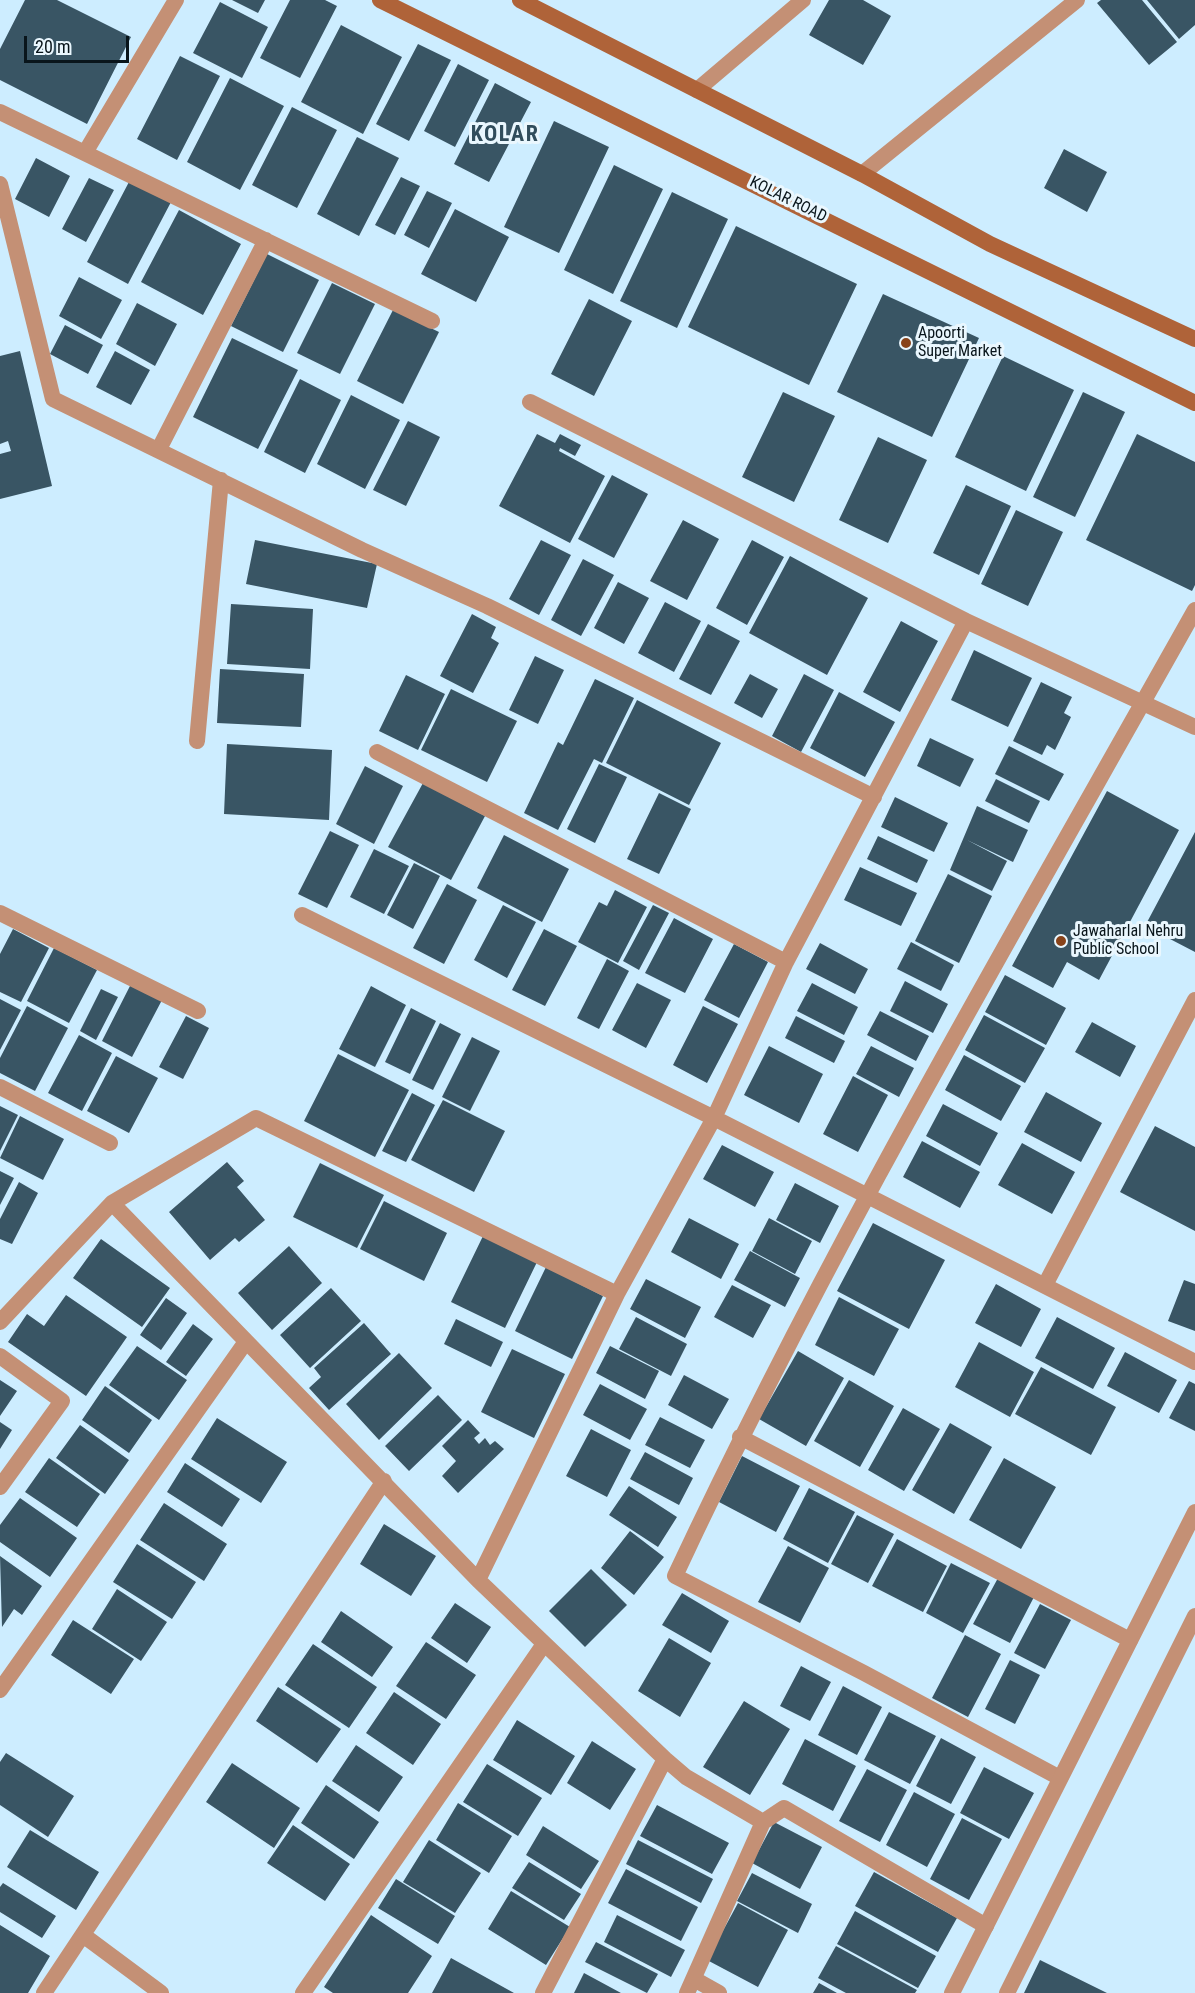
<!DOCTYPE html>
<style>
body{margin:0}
#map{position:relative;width:1195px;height:1993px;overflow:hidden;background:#cdedff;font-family:"Roboto Condensed",sans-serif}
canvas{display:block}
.scale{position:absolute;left:24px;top:36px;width:105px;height:27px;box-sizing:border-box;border:3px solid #09151b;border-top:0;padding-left:8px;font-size:18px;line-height:21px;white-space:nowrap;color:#09151b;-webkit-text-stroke:4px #eaf7fe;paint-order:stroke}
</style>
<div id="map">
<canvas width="1195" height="1993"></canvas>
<div class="scale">20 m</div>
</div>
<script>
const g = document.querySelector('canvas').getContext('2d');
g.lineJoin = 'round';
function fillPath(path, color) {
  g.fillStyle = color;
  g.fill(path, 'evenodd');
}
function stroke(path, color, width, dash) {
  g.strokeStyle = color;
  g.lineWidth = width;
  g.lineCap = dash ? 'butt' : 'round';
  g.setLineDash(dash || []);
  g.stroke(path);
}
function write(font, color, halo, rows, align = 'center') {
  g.font = font + ' "Roboto Condensed",sans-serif';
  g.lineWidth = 6;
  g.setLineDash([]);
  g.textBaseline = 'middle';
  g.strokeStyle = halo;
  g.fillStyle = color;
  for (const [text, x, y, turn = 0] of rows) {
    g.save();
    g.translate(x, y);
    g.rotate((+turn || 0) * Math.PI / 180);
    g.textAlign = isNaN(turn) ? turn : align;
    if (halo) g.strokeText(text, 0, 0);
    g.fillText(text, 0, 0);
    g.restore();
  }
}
fillPath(new Path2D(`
 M25,0H57L131,37L87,124L0,80V49Z
 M232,0H265L258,13Z
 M290,0H325L337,6L300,78L260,58Z
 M829,0H863L891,16L863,65L809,35Z
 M1101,0H1142L1177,42L1149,65L1097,3Z
 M1147,0H1195V25L1179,39Z
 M220,2L268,27L242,78L193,53Z
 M341,25L402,57L363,134L301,102Z
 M418,44L451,60L409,141L376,124Z
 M180,56L220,76L177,160L137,139Z
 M458,64L489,80L455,147L424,131Z
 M230,78L284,106L240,190L187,162Z
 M495,83L531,102L489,182L454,164Z
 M292,107L337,130L297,208L252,185Z
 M554,121L609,147L559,253L504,227Z
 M357,137L399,158L359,236L317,214Z
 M1064,149L1107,172L1087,212L1044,188Z
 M36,158L70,176L49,217L15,199Z
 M614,165L663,189L613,294L564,270Z
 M401,177L420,186L395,235L375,225Z
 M89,178L114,190L86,242L62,229Z
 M130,180L171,202L128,284L87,262Z
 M427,191L452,203L429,248L404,235Z
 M672,192L728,219L677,328L620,301Z
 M455,209L509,237L476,302L421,274Z
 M179,210L241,244L203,315L141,282Z
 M736,226L857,284L809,385L688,327Z
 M267,254L319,280L283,352L231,326Z
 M79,277L122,300L101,339L59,316Z
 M332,283L375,304L340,374L297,353Z
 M883,294L979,338L932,437L837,392Z
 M589,299L632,321L594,396L551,374Z
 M137,303L177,324L155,366L116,344Z
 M393,310L439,332L403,404L357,381Z
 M65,325L103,345L88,374L50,354Z
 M232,338L298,370L258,449L193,417Z
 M20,351L52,486L0,499V454L11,451L8,441L0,444V356Z
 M115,351L150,370L131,405L96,387Z
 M1003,356L1074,390L1026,491L955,457Z
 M300,379L341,400L305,473L264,452Z
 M783,392L835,416L794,502L742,477Z
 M1083,392L1125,412L1075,517L1033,497Z
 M351,395L400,420L365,489L317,464Z
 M408,421L440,437L406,506L373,490Z
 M537,434L555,443L560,434L581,445L575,456L560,448L559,451L605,476L570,543L499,506Z
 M1137,434L1195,462V585L1192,591L1086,540Z
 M878,437L927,460L888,543L839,520Z
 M612,475L648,494L614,558L578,539Z
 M966,485L1011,506L979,575L933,553Z
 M1016,510L1063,532L1028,606L981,584Z
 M683,520L719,539L687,600L650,581Z
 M255,540L377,564L367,608L246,584Z
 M541,540L571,555L539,615L509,599Z
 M752,540L784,557L747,625L716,608Z
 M790,556L868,598L827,675L749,633Z
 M583,559L614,575L581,636L551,620Z
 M618,582L649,598L624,644L594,628Z
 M665,602L701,621L674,672L638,653Z
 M231,604L313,609L310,669L227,664Z
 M472,614L496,627L491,638L499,643L473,693L440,676Z
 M901,621L938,641L900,712L863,692Z
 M708,624L740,641L711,695L679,679Z
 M974,650L1032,678L1008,727L951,700Z
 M535,656L564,670L538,724L509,710Z
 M220,669L304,674L301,727L217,723Z
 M750,674L778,689L762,718L734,703Z
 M804,674L834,690L801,752L772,736Z
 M406,675L445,694L418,750L379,731Z
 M595,679L634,698L602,763L594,759L558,830L524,813L558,742L563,745Z
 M1041,682L1072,697L1064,713L1071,717L1055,750L1047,745L1042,755L1013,741Z
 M451,689L517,721L487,782L421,750Z
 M839,692L895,722L865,777L810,748Z
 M637,700L721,743L689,805L606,763Z
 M930,738L974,759L960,787L917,766Z
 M227,744L332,750L329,820L224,814Z
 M1009,746L1064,774L1049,801L995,774Z
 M599,764L627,777L595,843L567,829Z
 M365,766L403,786L374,844L336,824Z
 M996,779L1040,801L1029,823L985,801Z
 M423,783L485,816L451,880L388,847Z
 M1107,791L1179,830L1099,980L1067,962L1053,988L1012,966Z
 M659,793L691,809L659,874L627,859Z
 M895,797L948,823L934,852L881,827Z
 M977,806L1028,830L1013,862L967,840L1007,861L992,891L950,870Z
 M330,831L359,845L327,908L298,894Z
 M1195,832V952L1145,926Z
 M504,835L569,869L542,922L477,888Z
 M878,836L928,860L917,883L867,859Z
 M374,849L409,866L384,914L350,897Z
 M414,863L440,876L413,929L387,915Z
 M860,867L917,893L901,926L844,900Z
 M948,874L992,896L959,963L915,941Z
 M447,884L477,900L444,964L413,948Z
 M615,890L647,907L618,963L578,942L599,902L607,906Z
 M503,905L536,922L507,978L474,960Z
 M653,905L669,913L639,970L623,961Z
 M674,918L713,939L685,993L645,973Z
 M13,929L49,948L21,1002L0,992V954Z
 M544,929L577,946L545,1006L512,990Z
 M911,942L954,965L941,991L897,969Z
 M820,943L868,969L855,994L806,969Z
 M734,944L768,962L739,1018L704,1000Z
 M54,948L97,970L69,1023L27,1001Z
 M607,959L629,971L599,1029L577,1018Z
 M1005,975L1066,1008L1046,1045L985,1012Z
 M905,981L948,1004L933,1033L890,1011Z
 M637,983L671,1000L646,1048L612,1030Z
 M812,983L858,1007L844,1035L797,1011Z
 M131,984L162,1000L132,1057L102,1041Z
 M371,986L406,1005L375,1067L339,1049Z
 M101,989L118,997L96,1040L80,1031Z
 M0,999L21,1010L0,1050Z
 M27,1006L68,1028L35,1091L0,1073V1058Z
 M703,1006L738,1024L707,1083L673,1065Z
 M411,1008L436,1021L410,1074L385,1062Z
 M880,1011L929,1036L916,1061L867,1035Z
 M984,1015L1045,1048L1025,1083L965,1050Z
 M186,1016L209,1028L183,1079L159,1067Z
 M796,1016L845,1041L834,1063L785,1038Z
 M1092,1022L1136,1046L1120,1077L1075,1052Z
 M440,1023L461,1034L433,1090L412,1080Z
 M79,1035L112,1053L82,1111L48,1093Z
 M472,1037L500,1051L470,1111L442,1097Z
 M769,1046L823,1074L799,1123L744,1095Z
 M871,1046L914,1068L899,1097L856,1074Z
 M338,1054L409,1090L375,1157L304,1121Z
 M964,1055L1021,1086L1001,1121L945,1090Z
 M116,1056L158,1078L129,1133L87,1111Z
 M853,1076L888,1095L858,1152L823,1134Z
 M1046,1092L1102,1123L1081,1162L1024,1132Z
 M412,1093L435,1105L406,1162L382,1151Z
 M443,1100L505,1131L474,1192L411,1160Z
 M943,1104L998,1133L980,1166L926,1136Z
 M0,1106L18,1115L0,1151Z
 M20,1116L64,1139L43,1180L0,1158Z
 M1155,1126L1195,1147V1231L1120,1192Z
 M922,1141L980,1172L960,1208L903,1177Z
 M1022,1143L1075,1172L1052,1214L998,1185Z
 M722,1145L774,1172L755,1207L703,1179Z
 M227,1162L244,1181L237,1187L265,1220L239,1242L235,1238L210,1260L169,1212Z
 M320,1163L384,1195L357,1248L293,1217Z
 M0,1171L14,1178L0,1205Z
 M19,1182L38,1193L12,1244L0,1239V1219Z
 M795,1183L839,1206L820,1243L776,1220Z
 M384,1201L447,1233L424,1281L360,1249Z
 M689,1218L739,1244L721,1279L671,1252Z
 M769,1218L812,1241L795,1274L752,1251Z
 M873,1223L945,1260L909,1329L837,1291Z
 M483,1236L537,1262L505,1328L451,1302Z
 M101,1239L170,1288L142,1327L73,1278Z
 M289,1246L322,1283L272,1330L238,1293Z
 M750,1251L800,1278L785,1307L734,1280Z
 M546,1267L603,1296L572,1359L515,1331Z
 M646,1279L701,1307L685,1338L630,1309Z
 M1184,1280L1195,1284V1331L1168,1321Z
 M996,1284L1041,1309L1021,1347L975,1323Z
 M732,1285L771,1305L753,1338L714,1317Z
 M331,1288L361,1321L310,1368L280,1335Z
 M66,1295L127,1337L86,1396L8,1342L27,1314L44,1326Z
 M839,1297L899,1329L874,1376L815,1345Z
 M166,1298L187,1313L161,1350L140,1335Z
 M636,1317L687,1344L671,1376L619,1349Z
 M1057,1317L1115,1348L1093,1389L1035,1358Z
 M456,1319L503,1342L491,1367L444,1344Z
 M364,1323L391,1354L329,1410L309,1388L321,1377L314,1368Z
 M193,1324L213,1339L186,1376L166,1362Z
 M979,1342L1034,1372L1010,1417L955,1387Z
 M137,1346L187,1380L159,1420L109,1385Z
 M610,1346L659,1371L645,1399L596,1373Z
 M512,1349L565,1374L534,1438L481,1412Z
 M798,1351L844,1378L806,1446L759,1419Z
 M1125,1352L1177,1380L1159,1413L1107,1386Z
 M399,1353L432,1388L379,1440L346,1404Z
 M1041,1367L1116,1407L1091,1455L1015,1414Z
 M684,1375L729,1399L712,1429L668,1405Z
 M0,1380L17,1391L0,1416Z
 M849,1380L894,1406L860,1467L814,1441Z
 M1189,1381L1195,1384V1431L1169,1418Z
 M600,1384L647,1409L630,1440L583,1415Z
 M105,1386L152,1420L129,1453L82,1420Z
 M438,1395L462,1420L409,1471L385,1446Z
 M903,1408L940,1429L904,1491L868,1470Z
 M660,1417L705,1440L690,1468L645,1445Z
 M217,1418L287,1462L261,1503L191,1459Z
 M468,1420L480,1433L474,1438L479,1444L485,1438L490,1445L495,1441L504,1449L458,1493L442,1476L456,1461L442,1446Z
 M0,1422L12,1430L0,1449Z
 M950,1423L992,1447L954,1514L912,1490Z
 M80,1425L129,1460L105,1494L56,1458Z
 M591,1429L631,1450L607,1497L566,1476Z
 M645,1452L693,1478L679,1505L630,1479Z
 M742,1456L800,1486L776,1532L719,1502Z
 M49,1458L100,1494L77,1527L25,1492Z
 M1004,1458L1056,1487L1021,1549L969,1520Z
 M185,1463L240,1499L222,1527L167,1492Z
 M629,1486L677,1517L658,1547L609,1515Z
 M809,1488L855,1512L828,1563L783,1539Z
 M20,1498L77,1538L50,1577L0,1542V1525Z
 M164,1503L227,1544L204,1581L140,1540Z
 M857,1515L894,1534L868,1583L831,1564Z
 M384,1524L436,1556L411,1596L360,1564Z
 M630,1531L664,1557L634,1595L601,1568Z
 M897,1539L947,1566L923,1612L872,1586Z
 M137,1544L196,1582L172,1619L113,1582Z
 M788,1546L829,1568L800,1623L758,1602Z
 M0,1556L42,1586L22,1615L14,1609L2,1627Z
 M951,1563L990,1583L963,1633L926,1613Z
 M591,1569L627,1605L585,1647L549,1611Z
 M998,1578L1034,1597L1010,1643L973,1624Z
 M117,1589L167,1622L141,1661L92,1629Z
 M682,1593L729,1621L711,1653L662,1625Z
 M455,1603L491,1627L467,1663L431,1638Z
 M1040,1604L1071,1620L1045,1669L1014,1653Z
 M341,1611L393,1647L372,1677L321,1642Z
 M73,1620L134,1659L111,1694L51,1655Z
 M965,1635L1001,1654L968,1717L932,1698Z
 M669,1638L711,1663L680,1717L638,1691Z
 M426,1642L476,1675L446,1719L396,1686Z
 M313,1644L377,1687L349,1728L285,1685Z
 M1010,1660L1040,1675L1015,1724L985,1709Z
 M801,1666L831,1682L810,1721L780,1706Z
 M843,1686L882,1707L857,1755L818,1735Z
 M278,1687L341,1729L317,1763L256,1721Z
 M394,1692L441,1724L413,1765L366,1733Z
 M744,1701L790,1729L750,1795L703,1767Z
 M889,1712L936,1736L910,1784L864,1760Z
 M517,1720L575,1756L551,1795L493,1760Z
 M941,1738L976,1757L951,1804L916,1786Z
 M805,1739L856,1766L833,1811L782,1784Z
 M592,1741L636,1769L610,1810L567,1783Z
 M356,1745L403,1777L379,1812L332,1781Z
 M6,1753L74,1796L48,1837L0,1805V1762Z
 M232,1763L300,1808L274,1848L206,1802Z
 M487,1764L542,1798L518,1836L463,1802Z
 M984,1767L1034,1793L1009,1839L960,1813Z
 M867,1769L907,1790L880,1842L839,1821Z
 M326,1785L379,1822L354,1859L301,1823Z
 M914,1792L955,1814L927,1867L886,1845Z
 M458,1803L512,1836L489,1873L436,1840Z
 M657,1805L729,1843L712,1874L640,1836Z
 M962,1818L1002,1839L969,1900L930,1879Z
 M774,1822L822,1847L800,1889L752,1863Z
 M293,1825L350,1864L325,1901L267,1863Z
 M543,1826L599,1861L581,1889L526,1855Z
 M30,1830L99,1872L76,1910L7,1867Z
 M429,1840L481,1873L455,1913L403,1882Z
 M638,1840L713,1879L701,1903L626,1864Z
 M529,1862L581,1894L564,1920L512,1888Z
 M626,1869L698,1907L681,1941L608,1903Z
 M874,1872L957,1918L938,1952L855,1906Z
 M752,1873L812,1904L798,1933L737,1901Z
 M396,1879L455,1916L438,1944L378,1908Z
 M3,1883L56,1916L42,1938L0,1912V1887Z
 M511,1891L570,1927L546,1965L488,1929Z
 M738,1903L788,1930L758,1987L707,1960Z
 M855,1911L936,1956L918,1988L837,1944Z
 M371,1915L432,1956L408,1993H333L324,1987Z
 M617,1915L685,1950L671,1977L604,1942Z
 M0,1925L50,1956L28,1993H0Z
 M596,1942L658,1974L647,1993L585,1962Z
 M836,1946L917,1990L915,1993H846L818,1978Z
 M451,1958L514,1993H432Z
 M1040,1960L1107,1993H1024Z
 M584,1973L621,1993H574Z
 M819,1983L837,1993H813Z`), '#395564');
stroke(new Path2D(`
 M697,90L803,0
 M0,112L432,321
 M86,151L176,0
 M862,174L1077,0
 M0,184L53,399L362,550L487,606L874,797
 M530,402L966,621L1195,727
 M159,449L266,240
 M197,741L221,480
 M377,752L786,962
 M0,913L198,1011
 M302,915L714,1118L1195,1362
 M0,1087L110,1143
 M112,1203L478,1580L665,1759L686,1777L763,1822
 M1045,1285L1195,1000
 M0,1322L112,1203L256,1118L617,1294
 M0,1356L62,1401L0,1487
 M740,1437L1130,1640
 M478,1580L617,1294L714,1118L786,962L966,621
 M0,1690L245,1343
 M1060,1778L864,1673L675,1576C830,1244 1016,929 1195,610
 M83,1935L161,1993
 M694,1979L719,1993
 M44,1993L384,1481
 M303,1993L544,1644
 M543,1993L665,1759
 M687,1993L763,1822L784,1808L986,1926`), '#c49075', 16);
stroke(new Path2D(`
 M952,1993L1195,1512
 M1007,1993L1195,1616`), '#c49075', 16);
stroke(new Path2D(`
 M380,0L1195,403
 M520,0L862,174L990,244L1195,339`), '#af6339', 16);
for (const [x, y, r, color] of [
 [906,343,6,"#88431a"],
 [1061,941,6,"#88431a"]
]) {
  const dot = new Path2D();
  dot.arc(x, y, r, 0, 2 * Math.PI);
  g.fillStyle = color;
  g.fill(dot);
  stroke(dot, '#eaf7fe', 2);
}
write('16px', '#09151b', '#eaf7fe', [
 ["KOLAR ROAD",788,200,26]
]);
write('16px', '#09151b', '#eaf7fe', [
 ["Apoorti",918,334],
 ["Super Market",918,352],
 ["Jawaharlal Nehru",1073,932],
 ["Public School",1073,950]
], 'left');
g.letterSpacing = '1.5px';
write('bold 22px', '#314d5c', '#eaf7fe', [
 ["KOLAR",505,135]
]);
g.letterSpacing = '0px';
</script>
